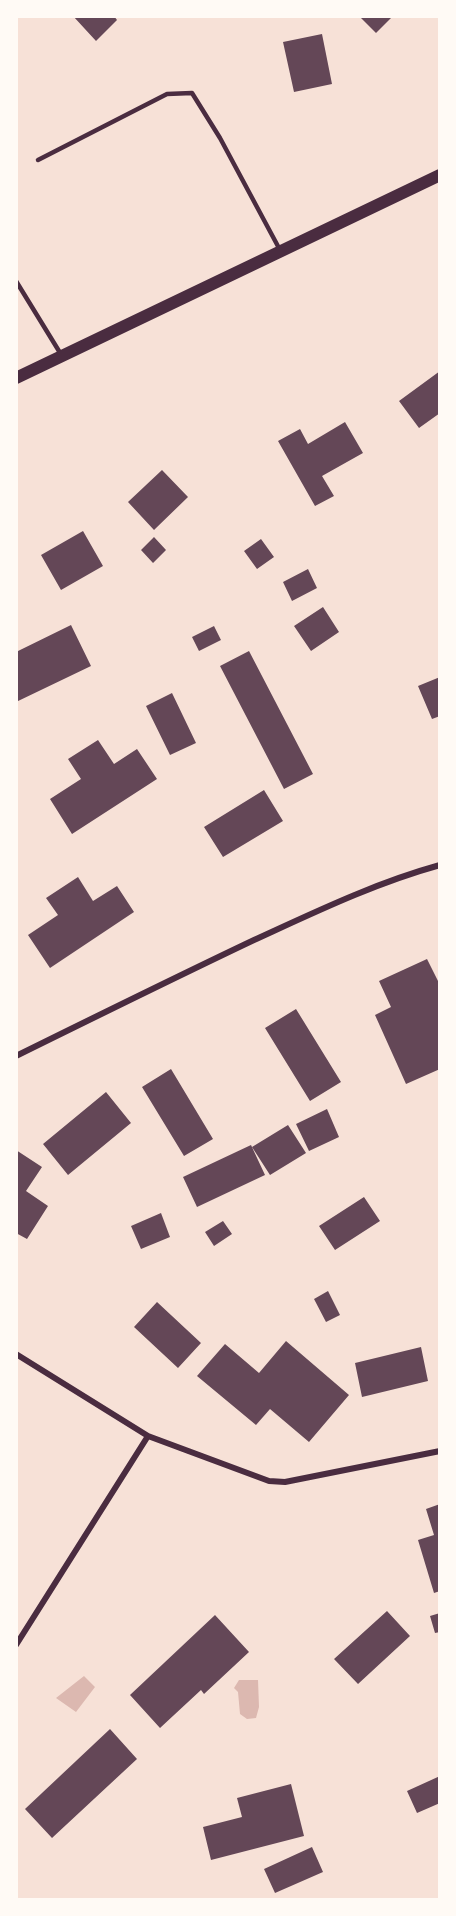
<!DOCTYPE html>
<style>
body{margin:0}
#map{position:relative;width:456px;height:1916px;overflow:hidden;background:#f7e1d7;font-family:"DejaVu Sans",sans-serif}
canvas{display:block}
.frame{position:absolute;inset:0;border:18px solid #fffaf5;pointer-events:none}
</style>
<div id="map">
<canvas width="456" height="1916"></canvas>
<div class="frame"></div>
</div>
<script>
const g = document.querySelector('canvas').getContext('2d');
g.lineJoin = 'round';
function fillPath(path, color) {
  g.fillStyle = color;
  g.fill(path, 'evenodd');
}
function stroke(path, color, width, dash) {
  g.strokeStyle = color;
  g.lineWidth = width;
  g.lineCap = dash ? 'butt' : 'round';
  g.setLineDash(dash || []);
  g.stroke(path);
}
fillPath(new Path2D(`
 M84,1676L95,1687L76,1712L56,1698Z
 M239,1680H258L259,1707L256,1718L247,1719L240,1714L238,1692L234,1688Z`), '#dcb8b0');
fillPath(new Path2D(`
 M73,16H114L117,20L96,41Z
 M359,16H393L376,33Z
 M322,34L332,84L294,92L283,42Z
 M440,371V413L419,428L399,401Z
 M345,422L363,453L322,476L334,496L315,506L278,441L300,429L308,444Z
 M162,470L188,497L154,530L128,502Z
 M83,531L103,566L61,590L41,555Z
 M154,537L166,550L153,563L141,550Z
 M261,539L274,557L257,569L244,551Z
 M308,569L317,588L292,601L283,582Z
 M323,607L339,632L311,651L294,626Z
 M71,625L91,666L16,702V652Z
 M214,626L221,640L199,651L192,637Z
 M249,651L313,774L284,789L220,666Z
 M440,677V716L432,719L418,686Z
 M172,693L196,743L170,755L146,706Z
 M98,740L114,764L137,749L157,779L72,834L50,799L81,779L68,759Z
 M264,790L283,821L223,857L204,827Z
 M78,877L93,901L117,886L134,912L50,968L28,935L58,915L46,898Z
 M427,959L440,985V1069L406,1084L375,1015L391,1007L379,981Z
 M296,1009L341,1082L310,1101L265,1028Z
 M171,1069L213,1139L184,1156L142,1087Z
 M106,1092L131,1123L68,1175L43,1144Z
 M327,1109L339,1137L309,1151L296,1124Z
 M288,1125L306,1153L270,1175L252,1147Z
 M251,1145L265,1175L197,1207L183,1177Z
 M16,1150L42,1167L26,1191L48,1206L27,1239L16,1233Z
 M364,1197L380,1221L335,1250L319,1226Z
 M161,1213L170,1237L141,1249L131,1226Z
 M223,1221L232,1234L214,1246L205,1232Z
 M328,1291L340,1315L326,1322L314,1299Z
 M157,1302L201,1343L178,1368L134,1327Z
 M286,1341L349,1395L309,1442L270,1409L256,1425L197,1376L225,1344L259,1373Z
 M421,1347L428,1381L362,1397L355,1363Z
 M440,1504V1591L434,1593L418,1540L434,1535L426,1509Z
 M387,1611L410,1636L358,1684L334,1659Z
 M440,1613V1632L435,1633L430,1616Z
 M215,1615L249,1652L204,1694L201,1690L160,1728L130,1695Z
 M110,1729L137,1759L52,1838L25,1809Z
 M440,1776V1803L417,1813L407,1791Z
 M291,1784L304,1836L211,1860L203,1827L242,1817L237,1798Z
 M312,1847L323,1872L275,1893L264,1869Z`), '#644757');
stroke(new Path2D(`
 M38,160L167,94L192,93L220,138L280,250
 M16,281L62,356`), '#4a2c40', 4.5);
stroke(new Path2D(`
 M16,1056C95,1017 174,978 254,940C315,912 375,883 440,865
 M16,1354L148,1436L269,1481L285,1482L440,1451
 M16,1645L148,1436`), '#4a2c40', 6);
stroke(new Path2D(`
 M16,378L440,175`), '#4a2c40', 12);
</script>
